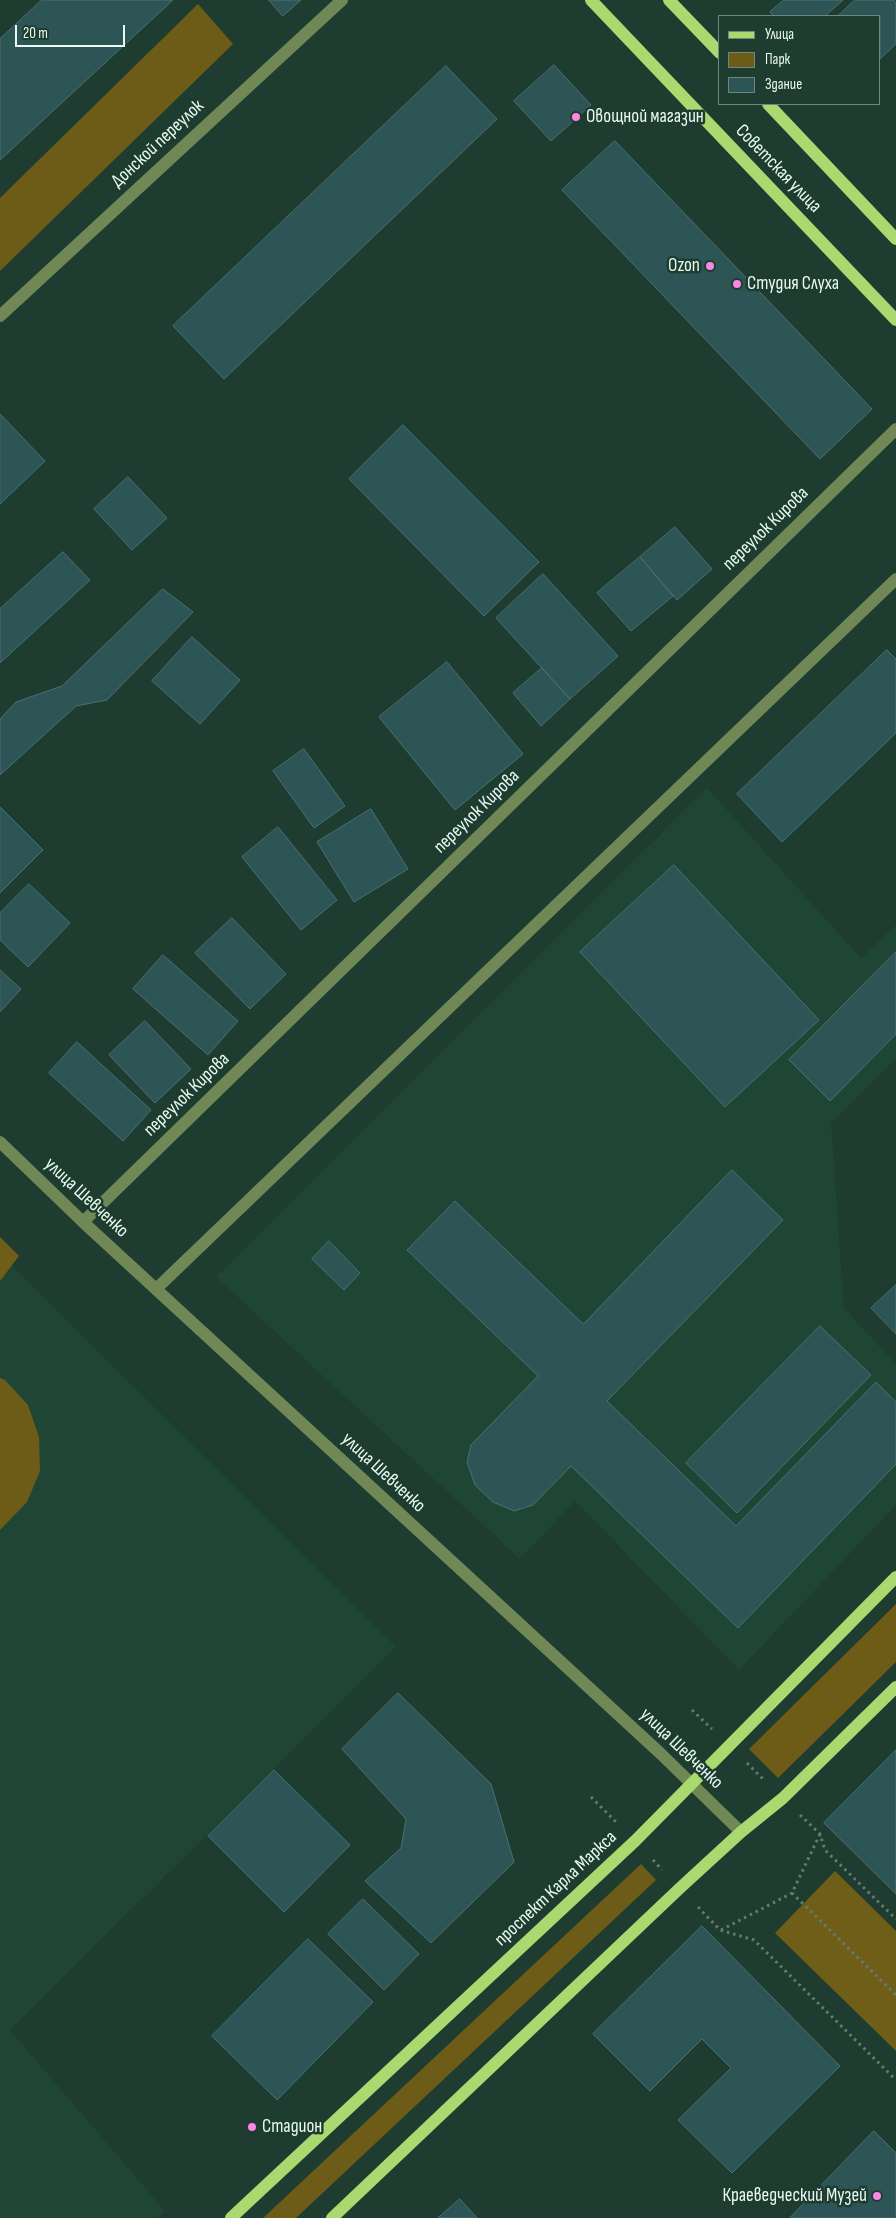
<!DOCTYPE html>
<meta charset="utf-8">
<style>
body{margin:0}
#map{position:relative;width:896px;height:2218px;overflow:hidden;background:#1e3c2f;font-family:"Sofia Sans Condensed",sans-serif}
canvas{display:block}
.legend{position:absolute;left:718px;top:15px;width:162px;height:90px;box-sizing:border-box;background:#1e3c2f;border:1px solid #6f887d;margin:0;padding:6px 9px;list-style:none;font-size:15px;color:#e8faf1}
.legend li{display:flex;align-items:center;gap:10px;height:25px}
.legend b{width:25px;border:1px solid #6f887d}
.scale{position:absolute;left:15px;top:25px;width:110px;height:22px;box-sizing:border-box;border:2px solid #e8faf1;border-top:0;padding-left:6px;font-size:15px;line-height:18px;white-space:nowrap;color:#e8faf1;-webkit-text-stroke:4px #1e3c2f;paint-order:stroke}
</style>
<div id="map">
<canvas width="896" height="2218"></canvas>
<ul class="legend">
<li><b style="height:6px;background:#a9d96f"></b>Улица</li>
<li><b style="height:14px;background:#6c5c17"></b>Парк</li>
<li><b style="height:14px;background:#2e5556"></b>Здание</li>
</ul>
<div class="scale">20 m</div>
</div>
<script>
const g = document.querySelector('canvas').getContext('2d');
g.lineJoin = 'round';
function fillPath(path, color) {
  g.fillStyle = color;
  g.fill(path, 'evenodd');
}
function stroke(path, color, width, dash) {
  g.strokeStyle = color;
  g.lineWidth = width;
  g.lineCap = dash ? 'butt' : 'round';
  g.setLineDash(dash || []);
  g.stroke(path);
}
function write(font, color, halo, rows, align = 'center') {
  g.font = font + ' "Sofia Sans Condensed",sans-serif';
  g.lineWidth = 5;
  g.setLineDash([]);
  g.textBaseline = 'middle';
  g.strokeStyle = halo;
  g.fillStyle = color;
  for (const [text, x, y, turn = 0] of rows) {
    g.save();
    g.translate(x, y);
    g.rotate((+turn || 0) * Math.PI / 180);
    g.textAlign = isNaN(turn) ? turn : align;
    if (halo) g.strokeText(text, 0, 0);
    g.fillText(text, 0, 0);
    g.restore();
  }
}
fillPath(new Path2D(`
 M707,788L861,958L896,925V1059L831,1123L844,1308L896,1364V1505L739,1670L575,1501L520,1559L216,1277Z
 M0,1254L396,1647L10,2030L165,2211L158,2218H0Z`), '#1f4635');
fillPath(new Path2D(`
 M198,4L233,44L0,271V198Z
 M0,1378L5,1380L28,1405L39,1437L40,1471L27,1502L0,1530Z
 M896,1604V1662L778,1778L749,1749Z
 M641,1864L656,1880L296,2218H263Z`), '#6c5c17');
fillPath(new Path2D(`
 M0,1237L19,1256L0,1281Z
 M835,1871L896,1931V2051L775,1933Z`), '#6f5e17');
const building = new Path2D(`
 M42,0H173L0,160V39Z
 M269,0H301L283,16Z
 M784,0H843L825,16H774L770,12Z
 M855,0H894L896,3V44L880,59V16H838Z
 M554,65L591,105L551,141L514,101Z
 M446,66L497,119L224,379L173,326Z
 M615,141L872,409L820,459L562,190Z
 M0,414L45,461L0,504Z
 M403,425L539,562L484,616L349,479Z
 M128,477L167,518L132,550L94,509Z
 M675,527L712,569L677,600L640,557Z
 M63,552L90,580L0,663V609Z
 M640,557L673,596L631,631L597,593Z
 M543,574L618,656L570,699L496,618Z
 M163,589L193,612L107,700L76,706L0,775V719L16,702L62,686Z
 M192,637L240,680L200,724L152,681Z
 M887,650L896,659V733L782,842L737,794Z
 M447,662L523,754L455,810L379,717Z
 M542,668L570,699L541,726L513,693Z
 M304,749L345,806L314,828L273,771Z
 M0,807L43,850L0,893Z
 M371,809L408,869L354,902L317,842Z
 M278,827L337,900L301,930L242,857Z
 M674,865L819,1020L725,1107L580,952Z
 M29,884L70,923L28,967L0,940V913Z
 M232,918L286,974L250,1009L195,953Z
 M896,952V1034L830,1101L789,1060Z
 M163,955L238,1021L208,1055L133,989Z
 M0,970L21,989L0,1012Z
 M145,1021L191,1069L155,1103L109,1055Z
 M77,1042L151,1110L123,1141L49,1073Z
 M732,1170L783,1220L607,1401L736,1526L876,1382L896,1402V1464L738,1628L571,1466L533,1505L514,1511L493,1502L475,1485L467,1462L471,1445L538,1376L407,1250L455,1201L583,1324Z
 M329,1241L360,1273L344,1290L312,1259Z
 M896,1285V1334L871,1308Z
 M820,1326L871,1375L737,1513L686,1463Z
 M398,1693L491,1784L514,1862L431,1943L365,1881L401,1848L406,1819L342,1749Z
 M896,1750V1894L824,1823Z
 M274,1770L350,1845L284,1912L208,1836Z
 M363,1899L419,1954L384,1990L328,1934Z
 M702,1926L840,2066L732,2173L678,2120L731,2068L702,2039L650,2091L593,2034Z
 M308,1939L373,2002L277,2100L212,2036Z
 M874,2131L896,2153V2218H790Z
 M460,2199L477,2218H438Z`);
fillPath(building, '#2e5556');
stroke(building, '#4a7172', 1);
stroke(new Path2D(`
 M692,1710L712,1729
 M747,1763L765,1781
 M591,1797L617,1823
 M800,1815L820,1834L825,1850L896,1919
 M820,1834L792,1893L896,1995
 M653,1860L662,1870
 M698,1907L720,1930L754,1940L896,2080
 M721,1930L792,1893`), '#637d71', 3, [2.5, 4]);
stroke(new Path2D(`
 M0,316L342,0
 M0,1142L83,1222L660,1753L741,1832
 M83,1222L896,429
 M156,1289L896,579`), '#708856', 12);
stroke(new Path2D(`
 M591,0L896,320
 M669,0L720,53
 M768,104L896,239
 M231,2218L635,1841L896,1577
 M332,2218L680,1888L741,1832L783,1798L896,1687`), '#a9d96f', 12);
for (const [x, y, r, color] of [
 [576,117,5,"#fa87e6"],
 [710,266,5,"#fa87e6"],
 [737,284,5,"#fa87e6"],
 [252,2127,5,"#fa87e6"],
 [877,2196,5,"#fa87e6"]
]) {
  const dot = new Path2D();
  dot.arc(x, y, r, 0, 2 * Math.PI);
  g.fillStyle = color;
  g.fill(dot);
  stroke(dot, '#1e3c2f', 2);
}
write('19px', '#e8faf1', '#1e3c2f', [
 ["Овощной магазин",586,117],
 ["Ozon",700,266,"right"],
 ["Студия Слуха",747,284],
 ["Стадион",262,2127],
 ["Краеведческий Музей",867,2196,"right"]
], 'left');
write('19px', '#e8faf1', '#1e3c2f', [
 ["Донской переулок",158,144,-43],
 ["Советская улица",778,169,46],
 ["переулок Кирова",766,529,-44],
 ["переулок Кирова",477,812,-44],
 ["переулок Кирова",187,1095,-44],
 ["улица Шевченко",86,1198,43],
 ["улица Шевченко",383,1473,43],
 ["улица Шевченко",681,1749,44],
 ["проспект Карла Маркса",556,1889,-43]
]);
</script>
